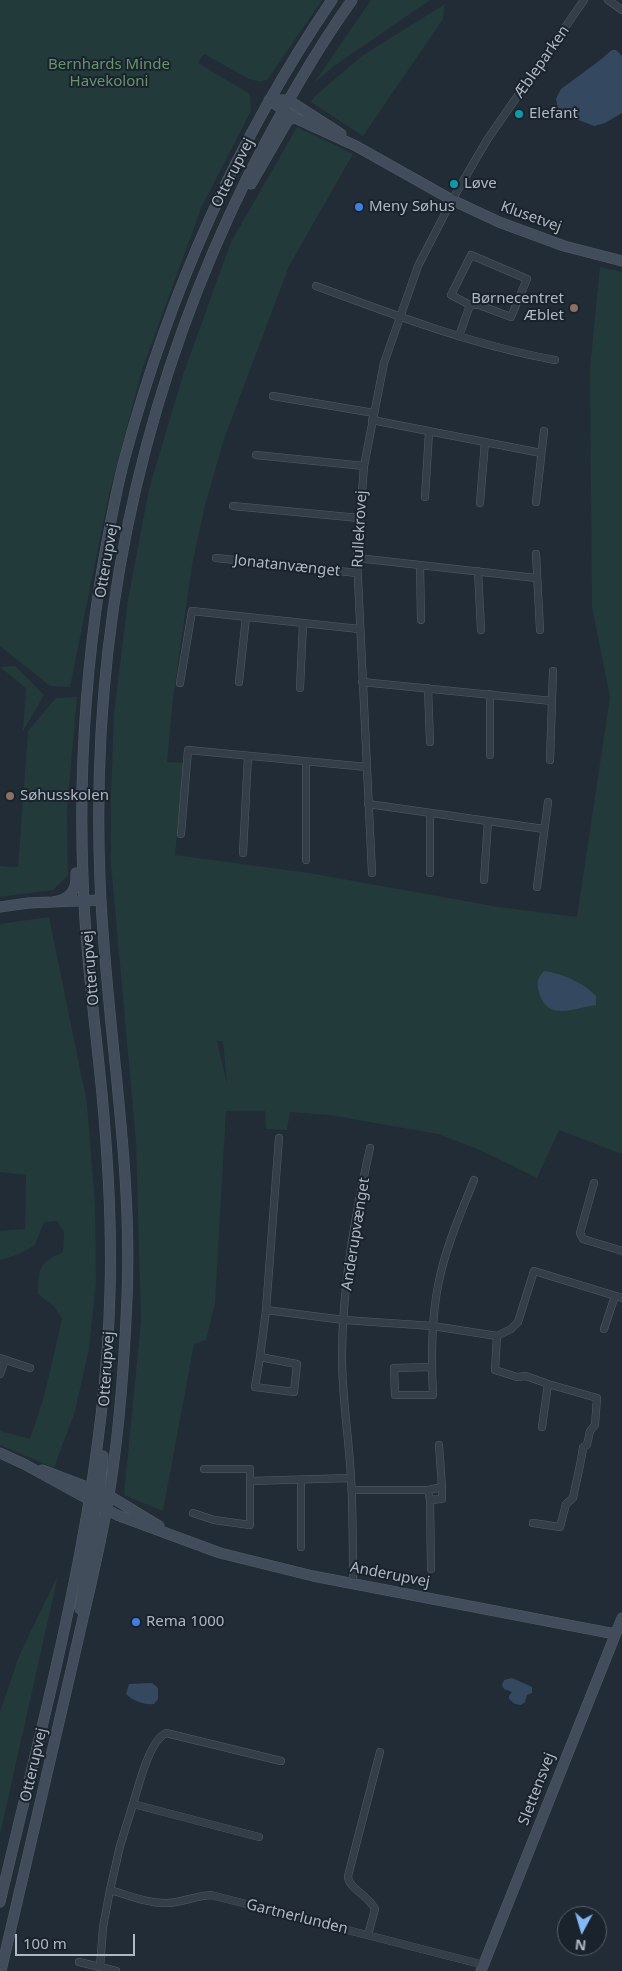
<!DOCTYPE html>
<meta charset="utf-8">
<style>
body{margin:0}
#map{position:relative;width:622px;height:1971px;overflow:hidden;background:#212c37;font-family:"Noto Sans",sans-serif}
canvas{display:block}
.north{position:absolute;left:557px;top:1906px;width:50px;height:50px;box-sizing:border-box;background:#1a232c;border:1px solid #555f69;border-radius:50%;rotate:186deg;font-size:14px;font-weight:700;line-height:20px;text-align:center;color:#aeb9c5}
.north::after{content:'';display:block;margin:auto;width:18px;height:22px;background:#82b9f6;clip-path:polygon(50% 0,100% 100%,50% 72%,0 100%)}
.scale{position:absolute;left:15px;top:1934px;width:120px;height:22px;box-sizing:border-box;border:2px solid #aeb9c5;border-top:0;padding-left:6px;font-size:15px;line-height:18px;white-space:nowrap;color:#aeb9c5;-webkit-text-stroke:4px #1a232c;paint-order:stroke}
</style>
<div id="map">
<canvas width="622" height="1971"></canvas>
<div class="north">N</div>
<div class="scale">100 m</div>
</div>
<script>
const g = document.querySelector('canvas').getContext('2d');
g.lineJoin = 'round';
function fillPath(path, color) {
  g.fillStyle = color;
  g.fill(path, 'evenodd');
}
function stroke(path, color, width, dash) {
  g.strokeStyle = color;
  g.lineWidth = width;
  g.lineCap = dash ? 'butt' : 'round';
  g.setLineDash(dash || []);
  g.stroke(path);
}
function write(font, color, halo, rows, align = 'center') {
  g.font = font + ' "Noto Sans",sans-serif';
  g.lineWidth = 4;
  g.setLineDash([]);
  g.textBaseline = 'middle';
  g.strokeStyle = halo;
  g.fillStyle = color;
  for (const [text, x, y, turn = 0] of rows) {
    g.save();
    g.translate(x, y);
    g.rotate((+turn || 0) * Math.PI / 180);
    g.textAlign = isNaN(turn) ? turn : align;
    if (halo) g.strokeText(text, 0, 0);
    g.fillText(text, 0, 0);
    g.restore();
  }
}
fillPath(new Path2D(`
 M0,0H322L268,79L261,82L249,79L204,54L198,63L250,94L251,111L202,206L142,370L109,494L70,687L50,686L0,646Z
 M371,0H430L334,66L314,83Z
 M445,4L443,19L363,136L311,102L315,96L362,56Z
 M297,127L353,154L289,266L224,439L205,505L192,565L173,698L167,762L184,763L175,855L309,873L499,907L577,917L610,697L592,607L590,368L600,267L622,272V1154L559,1130L537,1178L480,1150L438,1134L329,1115L290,1112L287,1130L266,1129L265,1111H226L215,1303L206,1340L194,1344L163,1511L124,1495L141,1322L136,1142L111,864V796L114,714L128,600L149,489L184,372L231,242ZM217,1041H223L227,1084Z
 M15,666L44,695L23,731L26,688L0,667Z
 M77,697L67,810L68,875L53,890L0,897V866L18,867L28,731L56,698Z
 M49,917L87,1103L95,1206L96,1282L89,1349L75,1411L54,1468L0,1445V1431L30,1439L45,1393L62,1319L54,1306L38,1294C38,1268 39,1263 63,1252L64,1232L57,1221L44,1222L35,1245L19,1254L0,1260V1231L25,1229L26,1175L0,1172V924Z
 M58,1575L0,1835V1712L19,1656Z`), '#233a3a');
fillPath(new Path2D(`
 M612,50H616L622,56V113L605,123L594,126L563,114L558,109L556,99L561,89L599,61Z
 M544,971C564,974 582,982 596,996V1005C574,1008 547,1022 539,992C536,983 538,978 544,971Z
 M512,1678L532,1687V1693L527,1695L525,1702L521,1705L515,1704L509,1699V1696L512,1692L504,1689L502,1685L504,1680Z
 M152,1683L158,1688V1699L154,1704C144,1705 133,1701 126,1694L129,1684Z`), '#34495f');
const street = new Path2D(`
 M608,0L622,10
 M316,286C394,315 473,345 555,360
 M459,336L470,305H479L511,317L527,279L471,255L451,295L470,305
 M273,396L374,413
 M372,420L541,453
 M256,455L364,466
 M425,497L429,432
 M536,502L544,431
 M480,503L485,442
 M233,506L359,518
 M536,554L540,630
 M216,558L357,573
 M357,558L536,578
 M420,565L421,620
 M478,571L481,630
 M239,682L246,617
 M362,682L552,701
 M180,683L192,611L359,629
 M300,688L303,623
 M428,688L430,742
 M490,694V755
 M550,760L553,671
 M306,762V860
 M368,804L544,829
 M181,834L188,750L367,767
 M243,853L248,756
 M372,873L357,558L364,466L384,363L418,266L452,200L487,140L584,0
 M430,873V813
 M484,880L488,821
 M537,887L548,802
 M594,1183L580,1233L583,1239L622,1251
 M266,1310L344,1320L433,1326L497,1336
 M604,1329L615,1296
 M497,1336L495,1370L517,1377L526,1376L548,1384L597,1398L595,1425L590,1431L587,1445L583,1447C581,1465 576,1481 573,1498L566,1504L560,1527L533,1523
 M497,1336L511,1329L518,1322L534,1271L622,1298
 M260,1357L255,1387L294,1392L297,1364L260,1357L266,1310L279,1138
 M0,1358L30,1368
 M432,1367L394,1368L395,1395H433C431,1356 431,1318 439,1281C446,1246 461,1213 474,1180
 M0,1374L5,1360
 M542,1427L548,1384
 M439,1445L442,1487
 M204,1469H250V1481L351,1478
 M301,1480V1547
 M352,1490H428L442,1487V1499L430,1500L428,1490
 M430,1500L431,1569
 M193,1513L214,1520L250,1525V1481
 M353,1584C353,1549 353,1513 351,1478C349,1438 342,1398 342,1357C342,1287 355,1216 370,1148
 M133,1804C139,1785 149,1741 166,1733L281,1761
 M259,1837L133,1804L120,1846L110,1890C128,1895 149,1904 168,1903C183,1902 196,1896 211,1895L484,1965
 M110,1890L103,1927L100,1967L116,1971
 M368,1935L375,1909C368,1895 348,1888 348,1876L380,1752
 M79,1962L100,1967`);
const secondary = new Path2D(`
 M269,100L295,118L356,146L452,200L499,222L564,246L622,261
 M269,100H288L341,134
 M251,184L288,120L295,118
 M53,902C71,899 77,890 76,873
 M0,907L28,903L101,900
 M0,1453L24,1464L117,1515L220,1553L313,1576L615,1634
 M42,1470L108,1495L159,1526
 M102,1499L100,1486L103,1456
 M80,1609L95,1517L94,1500
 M0,1902C47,1701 105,1499 110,1291C112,1226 108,1159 102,1094C95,1022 85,950 83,878C79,779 85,680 100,582C107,540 114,498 125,457C169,294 237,139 332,0
 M1,1971C25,1868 49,1765 73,1662C84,1612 97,1562 106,1512C119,1442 124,1370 127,1298C133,1158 105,1019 100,880C90,634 139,397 248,176C279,115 312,56 352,0
 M481,1971L622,1618`);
stroke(street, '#515c66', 8);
stroke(secondary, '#515c66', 11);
stroke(street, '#343e48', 7);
stroke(secondary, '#424d5b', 10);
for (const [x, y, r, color] of [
 [519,114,5,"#0f9aa8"],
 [454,184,5,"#0f9aa8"],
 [359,207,5,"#3f7fe0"],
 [574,308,5,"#8d6e63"],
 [10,796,5,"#8d6e63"],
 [136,1622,5,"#3f7fe0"]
]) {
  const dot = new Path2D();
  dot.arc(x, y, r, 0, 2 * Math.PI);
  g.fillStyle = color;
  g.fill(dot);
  stroke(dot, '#1a232c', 2);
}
write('15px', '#aeb9c5', '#1a232c', [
 ["Æbleparken",542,62,-55],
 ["Otterupvej",233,173,-63],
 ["Klusetvej",531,217,20],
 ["Rullekrovej",360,529,-87],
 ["Otterupvej",107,561,-80],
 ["Jonatanvænget",287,566,6],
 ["Otterupvej",91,968,-95],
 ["Anderupvænget",356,1234,-81],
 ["Otterupvej",107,1369,-86],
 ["Anderupvej",390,1575,11],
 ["Otterupvej",34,1765,-77],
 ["Slettensvej",537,1789,-69],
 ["Gartnerlunden",297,1917,14]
]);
write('15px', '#66956d', '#1a232c', [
 ["Bernhards Minde",109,65],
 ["Havekoloni",109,82]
]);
write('15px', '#aeb9c5', '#1a232c', [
 ["Elefant",529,114],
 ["Løve",464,184],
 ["Meny Søhus",369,207],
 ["Børnecentret",564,299,"right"],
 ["Æblet",564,316,"right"],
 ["Søhusskolen",20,796],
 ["Rema 1000",146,1622]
], 'left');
</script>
